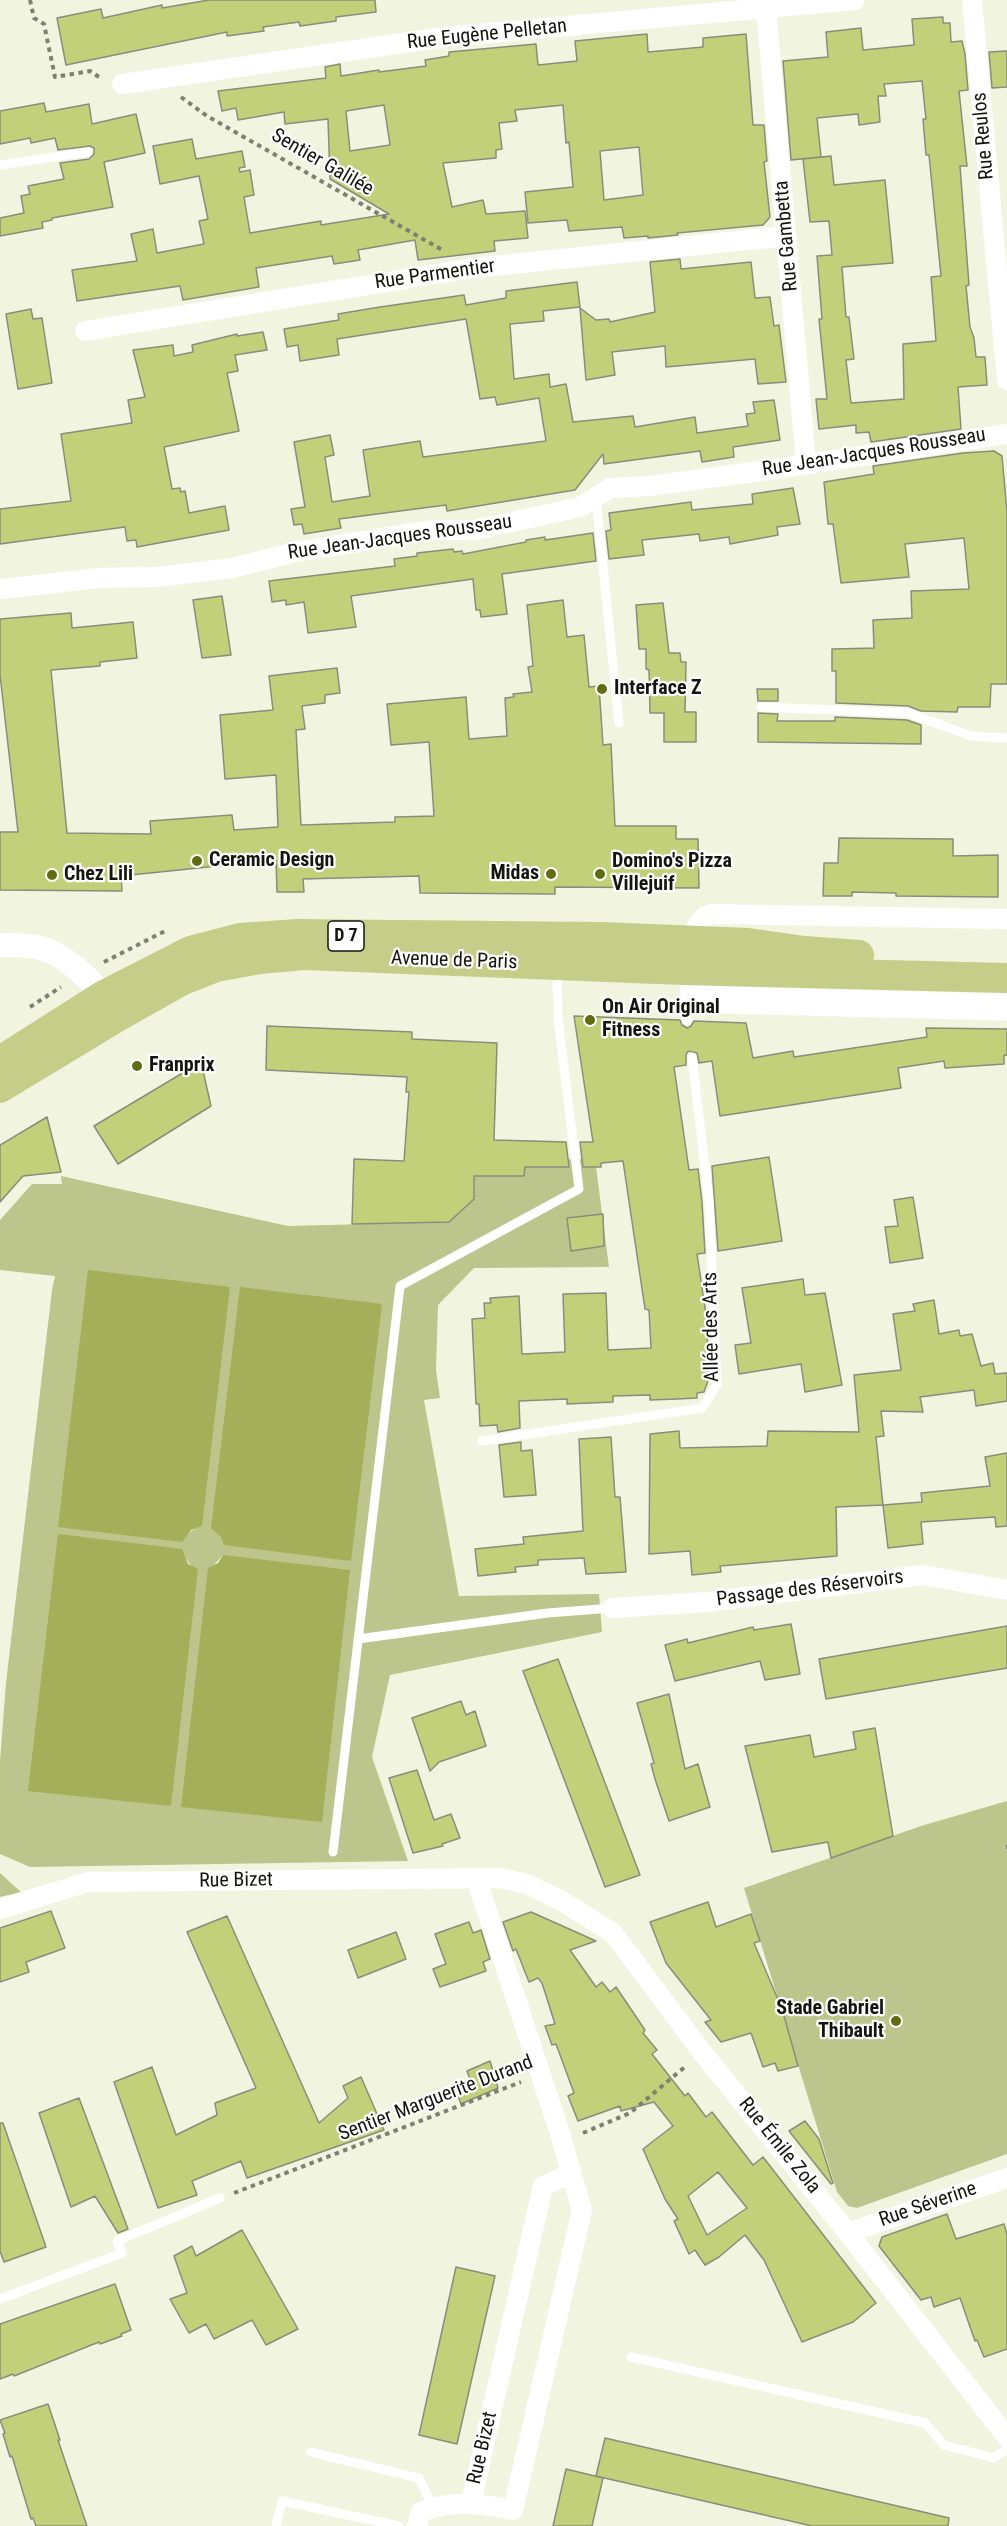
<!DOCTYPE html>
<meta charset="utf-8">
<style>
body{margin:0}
canvas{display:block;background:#f1f5e0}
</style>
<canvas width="1007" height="2526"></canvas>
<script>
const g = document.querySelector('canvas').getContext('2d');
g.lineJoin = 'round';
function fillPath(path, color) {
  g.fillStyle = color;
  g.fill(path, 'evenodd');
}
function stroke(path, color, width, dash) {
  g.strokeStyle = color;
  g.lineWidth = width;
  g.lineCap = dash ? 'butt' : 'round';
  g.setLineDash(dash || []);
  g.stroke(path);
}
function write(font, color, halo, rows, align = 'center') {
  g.font = font + ' "Roboto Condensed",sans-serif';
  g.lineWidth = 4.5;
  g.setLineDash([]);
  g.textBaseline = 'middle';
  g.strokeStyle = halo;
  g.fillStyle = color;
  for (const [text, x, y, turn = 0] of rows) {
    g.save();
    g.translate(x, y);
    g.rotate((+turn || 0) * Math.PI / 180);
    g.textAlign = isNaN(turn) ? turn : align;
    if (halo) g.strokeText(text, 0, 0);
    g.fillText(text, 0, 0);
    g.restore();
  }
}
fillPath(new Path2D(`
 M595,1159L609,1267L474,1268L438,1305L436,1370L440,1398L424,1400L459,1596L599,1594L602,1632L390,1675L372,1757L408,1861L30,1867L0,1854V1761L6,1683L52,1290L55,1276L0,1270V1220L32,1184H62L61,1176L288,1226L449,1222L474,1199L473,1160ZM58,1526L197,1527L186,1535ZM217,1532L351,1561L221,1537ZM58,1534L183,1555L192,1567ZM223,1555L181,1806L213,1566Z
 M1007,1801V2154L857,2208L848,2206L837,2192L744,1888L921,1826Z
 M0,1873L21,1892L0,1897Z`), '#bcc58c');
fillPath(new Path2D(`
 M88,1270L230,1287L202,1526L191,1530L182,1542L58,1527Z
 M240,1287L382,1304L351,1561L224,1545L221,1537L211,1528Z
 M58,1534L182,1549L188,1564L198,1569L171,1806L28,1791Z
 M223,1555L350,1570L322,1822L181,1807L208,1568L218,1563Z`), '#a3af59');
const building = new Path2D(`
 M209,0H375L376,12L336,17V21L300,26L299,22L263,27L264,31L227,36V32L66,65L57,18L101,9L103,18L162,5V8Z
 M943,17V23H950L951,42L962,41L965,54L968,90L959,91L967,166H960L969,285L966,286L970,327L974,338L976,357H985L987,385L958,387L961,429L871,442L869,432L856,433V425L819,429L816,399H827L819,319H822L817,256L832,255L829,221L810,222L803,159L831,156L834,185L885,180L893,263L842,267L846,317H849L854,359L846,360L851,403L904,399L903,344L936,341L931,277L941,276L929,155H926L923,119H926L922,81L884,84L886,96H878L880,122L859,125L858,114L817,118L821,157L791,160L783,61L828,57L826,32L861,28L863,50L914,45L912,19Z
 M647,34L648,52L703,47V38L746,34L753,125H764L767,161L764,162L770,217L763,225L677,233L678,235L648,238V236L624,238L622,227L569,231L567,220L528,223L525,192L573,187L569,142L566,143L563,105L515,110L517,121L499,123L502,149L496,150V158L443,163L452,207L483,200L486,214L525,211L528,238L494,241L495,251L418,260L415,240L358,250L360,260L334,264L332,256L256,268L259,287L183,300L180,286L77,301L72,270L137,261L131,234L153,229L157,253L204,244L199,221L208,219L199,176L160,184L153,146L192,139L196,159L242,151L245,167L239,168L240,172L250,170L254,195L244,197L250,233L321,221V225L389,214L330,179L328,119L285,124L284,112L238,120L236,108L222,111L218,91L326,78L325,67L340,64L341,76L379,70V72L426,66L425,60L449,56V52L536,44L538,65L577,61L575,41ZM384,105L390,145L350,151L346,111ZM639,147L643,195L604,200L600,151Z
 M1007,51V87L992,88L989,52Z
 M44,103L46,112L89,104L92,124L136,114L145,153L104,162L113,207L52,218V220L42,222L43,228L0,236V218L24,213L21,196L30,194L28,186L64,179L60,163L89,159L94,154V148L90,146L58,150L55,138L31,143L30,138L0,144V111Z
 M680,259L681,269L751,262L755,298L770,297L774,326L779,325L786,382L758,384L755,359L666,367L665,346L612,352L615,375L586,380L580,308L596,320L609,319L610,322L655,312L650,262Z
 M577,282L580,307L543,311L544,321L510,324L514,379L549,374L550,387L566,384L573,422L633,416L635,427L695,417L697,433L748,426L746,414L755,413L753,402L774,400L780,440L733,447L734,457L702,462L700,451L604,464L603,454L575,490L447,511L446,505L339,519L341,528L304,534L302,524L294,525L291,509L305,507L294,442L330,435L334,455L325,457L332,502L370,496L363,450L420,441L423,457L546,441L539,398L497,405L495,397L480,399L466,319L337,339L339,355L300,361L298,345L287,347L284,329L339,320L338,314L380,307L464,295L466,305L506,298V291Z
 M31,309L33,319L42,318L52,383L18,389L6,314Z
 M263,332L267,350L235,355L238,371L227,373L239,431L164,447L172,489L180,488L181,492L185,491L189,513L225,506L229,530L137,547L136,540L127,541L125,527L0,544V509L71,501L61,434L132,423L128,400L145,397L133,350L173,345L174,356L193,352L192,345L237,334V336Z
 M994,451L1002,456L1007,512V684H991L990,707H958L957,712L921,711L908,706L836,703V671H832V649L874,648L873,620L912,618L911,591L969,589L964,538L905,544L909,577L841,583L833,524H828L824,482L874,474L873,466L963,453Z
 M793,488L800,524L777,527L778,535L730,544L729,537L700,541L699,534L642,540L644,555L609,559L606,531L611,530L609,513L691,502L692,510L753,504L752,494Z
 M593,533L596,561L502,574L507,614L481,617L480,610H476L473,579L351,596L356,627L308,633L304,602L286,605V600L272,602L269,581L395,566L394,559L417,556V553L453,549L454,552L462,551L463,554L526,542V540L545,537V540Z
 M222,596L231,655L202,658L193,600Z
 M563,600L567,637L584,635L589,687L599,686L603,745L611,744L615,826H676V839H698L699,888L555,887V894L420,893L419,876L303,879L304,892H277L276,860L121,876L122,891L0,890V832H18L0,675V619L71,613L72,628L133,622L137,658L100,662V666L51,670L67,833L151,834L150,821L232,815L234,830L278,827L276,775L225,779L220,715L273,710L269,676L337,668L340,693L325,695V703L302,706L305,729L296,730L301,825L395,822V817L434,816L429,742L391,745L387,704L466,697L469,739L507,736L505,698L514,697L513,694L532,692L528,667L533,666L527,605Z
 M663,603L669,653H680L681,662H686L685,712H696V742H664V713H650L649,670L646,669V649H639L636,605Z
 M757,689H778V701H758Z
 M758,713L778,714L777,721H835V717L907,720L921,725V744L758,742Z
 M839,838L953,839V856L998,855V897L896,896V893L852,892V896H823L824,863H838Z
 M574,1016L680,1020L682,1025L687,1028L691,1026L694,1021L746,1023L753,1058L793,1051L794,1057L927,1037L926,1028L1007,1029V1055H1004V1064L945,1068L944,1061L898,1068L901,1088L720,1116L712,1061L699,1063L697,1053L688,1051L686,1055V1065L674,1067L689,1170L698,1169L702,1202L705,1253L697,1254L705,1307L710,1375L704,1392L697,1393V1398L677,1399L650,1400V1395L613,1396V1402L567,1404V1399L519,1401L520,1428L498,1432L497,1425L480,1426L479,1404H476L472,1319L485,1318L484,1303H491L490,1298L519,1296L522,1354L565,1352L563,1294L606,1293L608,1350L651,1348L649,1310L645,1309L623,1161L601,1163V1167H583L580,1142H593Z
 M267,1026L412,1032V1039L497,1043L494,1140L566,1142L569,1167H525L524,1176H474V1199L449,1222L352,1224L354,1159L404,1161L409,1092H406L407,1077L266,1070Z
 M201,1062L211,1106L118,1164L94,1126Z
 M47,1117L61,1172L23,1176L0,1202V1145Z
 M769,1157L782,1241L718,1251L712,1166Z
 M913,1197L923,1258L890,1263L885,1227L898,1226L894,1200Z
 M603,1214L604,1246L571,1251L567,1218Z
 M803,1279L805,1295L825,1293L842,1385L805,1392L801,1364L739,1374L735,1345L751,1343L742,1288Z
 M934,1300L939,1334L959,1330L960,1336L972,1334L981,1366L993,1363L995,1374L1007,1373V1401L976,1406L974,1390L920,1397L923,1412L881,1411L884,1436L876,1437L883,1505L836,1507L837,1556L720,1566L721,1572L692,1575L690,1551L649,1554L650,1434L679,1431L680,1448L767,1446L768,1431L859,1432L854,1375L901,1370L893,1314L915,1311L913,1304Z
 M611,1437L615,1497H620L626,1572L586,1574L584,1558L538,1560V1565L515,1567L516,1572L478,1576L475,1549L524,1544L523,1537L583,1531L579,1439Z
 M521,1442V1451L532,1450L536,1495L504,1497L499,1445Z
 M1007,1453V1526L996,1527L995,1517L921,1522L923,1544L888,1548L883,1505L922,1502L921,1493L990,1486L985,1457Z
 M791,1624L800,1674L765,1680L760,1661L675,1681L665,1645L687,1639L688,1643L753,1627L754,1630Z
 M1007,1626V1668L826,1699L819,1659Z
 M558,1659L640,1875L605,1887L523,1671Z
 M669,1694L685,1769L698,1764L710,1807L669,1821L655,1779L651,1764L654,1763L637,1703Z
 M461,1701L466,1715L475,1711L486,1746L439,1762L430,1771L412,1718Z
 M875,1728L893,1836L831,1858L828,1842L772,1852L745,1746L810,1735L814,1757L856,1749L853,1732Z
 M417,1770L434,1820L451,1814L460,1838L442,1844L443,1846L413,1853L389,1778Z
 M708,1902L716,1927L751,1914L760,1941L754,1943L782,2009L798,2066L778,2071L775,2063L763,2067L751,2033L721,2042L705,2022L711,2020L666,1963L650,1922Z
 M51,1911L65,1948L26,1962L29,1972L0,1982V1928Z
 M531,1912L596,1941L570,1950L596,1987L602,1982L610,1992L616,1987L645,2030L643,2033L657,2050L652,2054L685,2096L688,2093L706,2117L712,2112L753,2165L763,2157L876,2303L853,2322L802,2342L764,2260L745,2235L719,2257L705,2265L695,2250L689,2254L674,2221L678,2219L665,2199L643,2149L673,2126L654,2102L621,2111L620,2106L578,2121L568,2096L574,2093L556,2044L552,2045L545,2026L555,2024L542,1983L538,1978L529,1982L516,1949L513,1951L503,1922ZM718,2172L747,2208L707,2235L688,2196Z
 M227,1916L319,2123L348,2098L343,2086L361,2077L384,2130L247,2178L241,2161L192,2181L197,2195L158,2208L114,2082L152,2067L176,2135L217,2115L215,2103L256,2088L187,1932Z
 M469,1922L473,1933L481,1930L490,1959L483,1962L486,1971L440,1987L433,1969L446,1964L435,1934Z
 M396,1932L406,1959L358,1978L348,1950Z
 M490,2061L498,2088L461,2104L454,2086L470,2079L467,2071Z
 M79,2098L128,2229L118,2233L95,2196L71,2207L39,2113Z
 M805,2121L819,2139L833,2183L831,2184L789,2131Z
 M0,2123H3L46,2247L4,2262L0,2251Z
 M947,2214L956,2239L1004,2224L1007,2234V2349L984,2357L977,2340L975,2341L960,2298L934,2307L931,2297L921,2300L879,2246L882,2237Z
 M242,2230L298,2329L266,2345L252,2320L214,2339L206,2324L189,2333L170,2299L187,2293L174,2256L192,2246L196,2256Z
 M456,2267L495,2276L457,2444L419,2435Z
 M115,2284L131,2330L121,2334L122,2336L100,2344L99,2342L14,2376L13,2374L0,2379V2324Z
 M48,2404L60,2440H58L87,2526H36L33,2518L31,2519L12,2456L10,2457L3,2434L5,2433L0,2420Z
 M605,2438L949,2518L948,2526H812L596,2476Z
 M566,2469L603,2478L592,2526H553Z`);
fillPath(building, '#c3d07a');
stroke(building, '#8a8d7b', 1.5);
stroke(new Path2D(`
 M30,0L34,18L44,24L55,77L90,71L102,79
 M181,97L207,116L444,251
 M104,962L167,930
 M30,1007L61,987
 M1006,1847H1007
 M583,2133L630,2113L686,2066
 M234,2193L521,2082`), '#7d8072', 4, [4.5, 4.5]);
stroke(new Path2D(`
 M0,165L88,152
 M596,498L619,723
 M761,707L908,713L971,736L1007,738
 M684,981L687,1021
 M482,1441L702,1408L717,1385L709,1201L692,1057
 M358,1639L548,1613L612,1608
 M333,1852L400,1286L579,1189L558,1018L557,970
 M0,2299L122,2253L117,2241L220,2198
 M631,2357L925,2423L944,2445L994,2458L1007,2449
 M311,2452L419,2478L433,2507
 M276,2526L282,2501L399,2526`), '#fff', 9);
stroke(new Path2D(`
 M972,0L1007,380
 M766,8L806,463
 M122,84L445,37L855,0
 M85,331L473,268L787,236
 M0,589L99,578L157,577L232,568L295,552L433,530H475L580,507L610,488L650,486L768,470L1007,434
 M690,941C695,931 699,917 711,914L1007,919
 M612,1608L707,1602L922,1575L1007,1590
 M0,1909L88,1882L500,1878L527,1884L560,1900L613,1933L702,2052L848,2233L1007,2437
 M848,2233L1007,2178
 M471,2502L543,2186L572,2173
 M417,2526L421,2512C454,2499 480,2504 513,2510L582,2210L559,2130L476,1878`), '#fff', 20);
stroke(new Path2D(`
 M0,945C15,946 33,944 47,950C73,960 98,988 115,1009`), '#fff', 24);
stroke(new Path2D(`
 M683,970L704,992L721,1000L1007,1007`), '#fff', 27);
stroke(new Path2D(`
 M0,1061L104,995L190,951L240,938L298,934L601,937L748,943L805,951L859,955
 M0,1088L119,1016L183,980L216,967L260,959L304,955L683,970L1007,978`), '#c5ce88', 30);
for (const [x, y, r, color] of [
 [602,689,6,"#626b11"],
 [197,861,6,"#626b11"],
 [551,874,6,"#626b11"],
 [600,874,6,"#626b11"],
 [52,875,6,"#626b11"],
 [590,1020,6,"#626b11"],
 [137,1066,6,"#626b11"],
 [896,2021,6,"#626b11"]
]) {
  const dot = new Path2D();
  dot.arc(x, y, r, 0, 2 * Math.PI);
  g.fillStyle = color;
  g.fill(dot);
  stroke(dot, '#fff', 2);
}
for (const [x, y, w] of [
 [346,936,36]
]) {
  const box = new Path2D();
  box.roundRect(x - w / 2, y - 15, w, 30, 4.5);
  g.fillStyle = '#fff';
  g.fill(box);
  stroke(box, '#14150e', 1.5);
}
write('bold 18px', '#14150e', null, [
 ["D 7",346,936]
]);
write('20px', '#14150e', '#fff', [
 ["Rue Eugène Pelletan",487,35,-6],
 ["Rue Reulos",984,136,-95],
 ["Sentier Galilée",322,163,30],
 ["Rue Gambetta",787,236,-95],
 ["Rue Parmentier",435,275,-8],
 ["Rue Jean-Jacques Rousseau",874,453,-9],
 ["Rue Jean-Jacques Rousseau",400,538,-8],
 ["Avenue de Paris",454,961,2],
 ["Allée des Arts",712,1327,-91],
 ["Passage des Réservoirs",810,1589,-7],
 ["Rue Bizet",236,1881,-1],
 ["Sentier Marguerite Durand",436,2099,-21],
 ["Rue Émile Zola",779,2146,51],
 ["Rue Séverine",928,2205,-19],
 ["Rue Bizet",483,2448,-77]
]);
write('bold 20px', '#14150e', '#fff', [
 ["Interface Z",614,689],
 ["Ceramic Design",209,861],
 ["Domino's Pizza",612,862],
 ["Villejuif",612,885],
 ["Midas",539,874,"right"],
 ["Chez Lili",64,875],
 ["On Air Original",602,1008],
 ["Fitness",602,1031],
 ["Franprix",149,1066],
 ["Stade Gabriel",884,2009,"right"],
 ["Thibault",884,2032,"right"]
], 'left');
</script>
